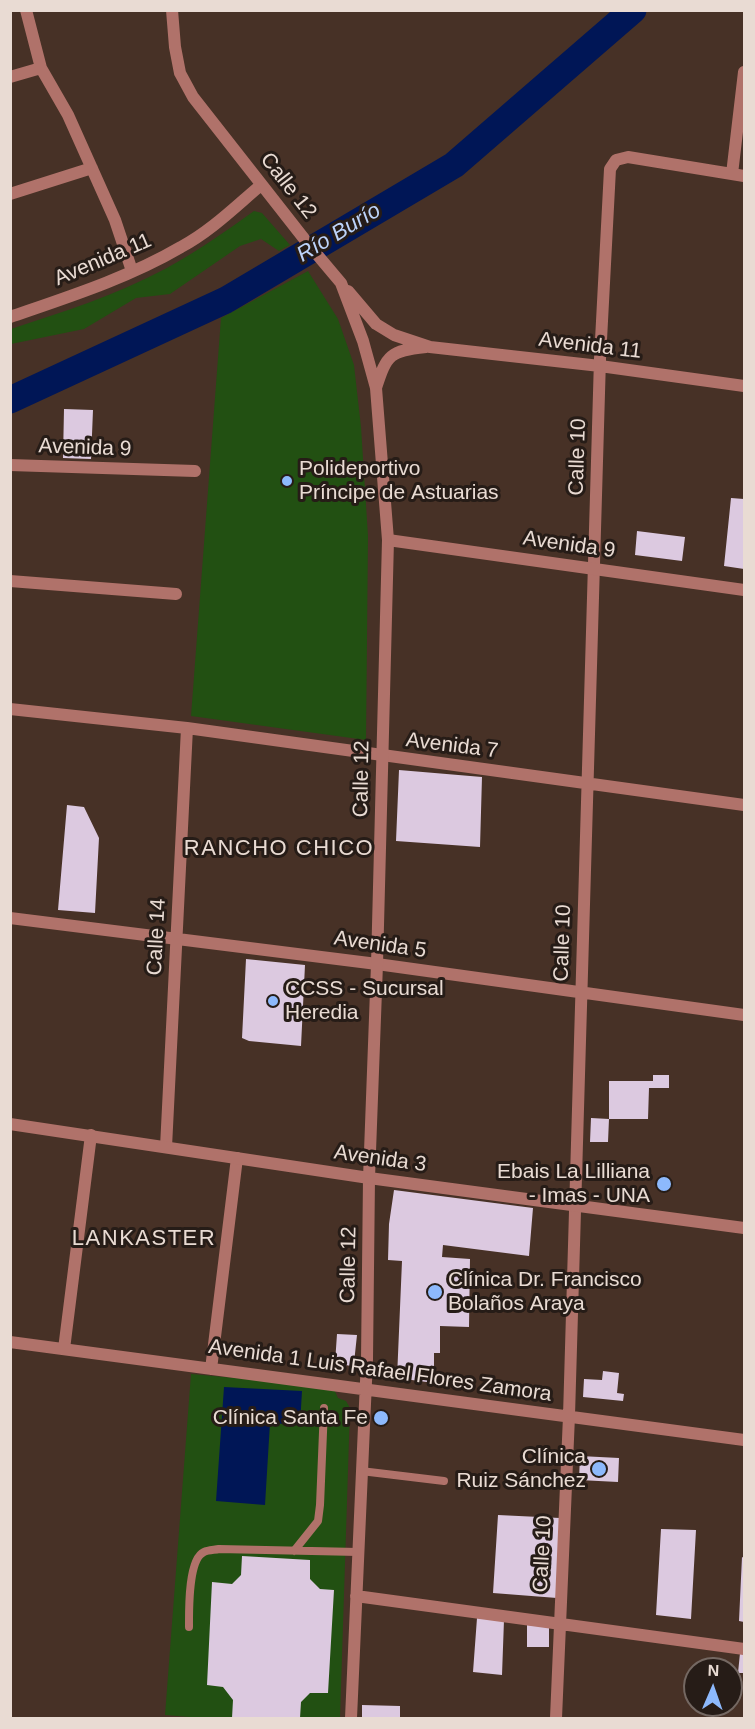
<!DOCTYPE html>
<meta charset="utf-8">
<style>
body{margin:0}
#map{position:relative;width:755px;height:1729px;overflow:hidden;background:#473126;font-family:Helvetica,sans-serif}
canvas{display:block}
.frame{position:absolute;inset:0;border:12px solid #e9dbd3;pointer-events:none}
.north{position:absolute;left:683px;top:1657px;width:60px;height:60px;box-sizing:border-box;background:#261c17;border:2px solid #746862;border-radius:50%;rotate:2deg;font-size:16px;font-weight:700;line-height:24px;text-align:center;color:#e9dbd3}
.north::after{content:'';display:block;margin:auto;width:21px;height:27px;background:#8db9fc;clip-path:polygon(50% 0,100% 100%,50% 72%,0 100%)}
</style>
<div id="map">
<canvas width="755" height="1729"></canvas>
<div class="frame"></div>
<div class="north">N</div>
</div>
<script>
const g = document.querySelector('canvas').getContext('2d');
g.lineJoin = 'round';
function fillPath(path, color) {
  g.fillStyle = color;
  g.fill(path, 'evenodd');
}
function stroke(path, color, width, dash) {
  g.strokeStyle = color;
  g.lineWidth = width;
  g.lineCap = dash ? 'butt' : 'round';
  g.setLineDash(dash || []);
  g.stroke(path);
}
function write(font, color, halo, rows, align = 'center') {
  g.font = font + ' Helvetica,sans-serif';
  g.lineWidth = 6;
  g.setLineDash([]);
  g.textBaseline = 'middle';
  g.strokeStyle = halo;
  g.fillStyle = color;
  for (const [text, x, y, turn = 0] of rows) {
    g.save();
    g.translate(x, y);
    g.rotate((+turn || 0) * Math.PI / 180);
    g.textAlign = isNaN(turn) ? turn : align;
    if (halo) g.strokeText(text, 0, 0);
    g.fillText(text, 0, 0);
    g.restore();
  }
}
fillPath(new Path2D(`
 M254,211L262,213L290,245L279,251L261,239L240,246L170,294L136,298L84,329L11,344V329C63,312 116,295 165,269C196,252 225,232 254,211Z
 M308,271L338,319L354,365L361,427L368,536L366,740L191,716L221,318Z
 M191,1374L333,1387L338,1398L346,1401L350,1408L340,1718H202L165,1715Z`), '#225012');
fillPath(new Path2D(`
 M224,1387L302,1391L300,1425L270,1423L265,1505L216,1501Z`), '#001656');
stroke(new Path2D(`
 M10,400L226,300L454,165L633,10`), '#001656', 27);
fillPath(new Path2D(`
 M64,409L93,410L91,459L63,458Z
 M731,498L744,499V569L724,566Z
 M637,531L685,537L682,561L635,555Z
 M399,770L482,777L480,847L396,841Z
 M67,805L84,807L99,838L95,913L58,910Z
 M246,959L305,965L301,1046L249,1041L242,1038Z
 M653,1075H669V1088H649L648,1119H609L608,1142H590L591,1118L609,1119V1081H653Z
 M394,1190L533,1208L529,1256L443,1245L442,1257L470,1259L469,1327L440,1326V1353H434V1383L397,1378L402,1261L388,1260L389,1224Z
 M337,1334L357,1335L354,1363L351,1366L335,1363Z
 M603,1371L619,1373L617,1393L624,1394L623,1401L583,1397L584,1379L602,1380Z
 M580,1456L619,1458L618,1482L579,1480Z
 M498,1515L560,1518L557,1598L493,1593Z
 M661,1529L696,1530L691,1619L656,1615Z
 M242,1556L310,1560V1579L320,1589L334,1590L328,1693H310L301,1702L300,1718H232L233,1700L223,1687L207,1685L212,1582L232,1584L241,1575Z
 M742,1557L744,1558V1622L739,1621Z
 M477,1618L504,1620L502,1675L473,1672Z
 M527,1625L549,1626V1647H527Z
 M740,1653H744V1673H738Z
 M362,1705L400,1706V1718H362Z`), '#dcc9e0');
stroke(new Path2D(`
 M361,1471L444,1481
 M294,1551L318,1521L320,1505L324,1408
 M189,1627C189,1611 188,1559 204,1552C208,1550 215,1550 219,1549L358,1552`), '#b0726a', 8);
stroke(new Path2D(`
 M26,10L41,68L68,115L115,220L132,271
 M172,10L175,47L180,73L193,97L309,245L341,283L363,341L376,388L388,540
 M10,77L41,68
 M732,174L744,72
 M10,194L92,168
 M348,291L376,324L394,335L430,347L600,366L744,386
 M10,317C68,297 128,278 181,247C211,231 236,206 261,185
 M376,388C387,354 390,351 426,347
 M10,465L195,471
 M10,581L176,594
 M10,709L187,728L744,805
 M10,918L377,964L744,1015
 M166,1147L187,728
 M10,1342L744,1440
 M64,1349L91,1135
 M211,1369L237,1158
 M356,1596L744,1649
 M351,1718L367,1359L369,1178
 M556,1718L569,1416L600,359L610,169L616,160L628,157L744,176`), '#b0726a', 12);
stroke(new Path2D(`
 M10,1124L369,1178L744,1228
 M369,1178L377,964L388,540L744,590`), '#b0726a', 12);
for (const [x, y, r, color] of [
 [287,481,6,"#8db9fc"],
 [273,1001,6,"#8db9fc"],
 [664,1184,8,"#8db9fc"],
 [435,1292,8,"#8db9fc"],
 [381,1418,8,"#8db9fc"],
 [599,1469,8,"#8db9fc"]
]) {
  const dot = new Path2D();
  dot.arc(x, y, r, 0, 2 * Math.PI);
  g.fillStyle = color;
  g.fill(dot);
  stroke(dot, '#261c17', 2);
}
write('21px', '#e9dbd3', '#261c17', [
 ["Calle 12",288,186,52],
 ["Avenida 11",103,260,-23],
 ["Avenida 11",590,346,7],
 ["Avenida 9",85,448,2],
 ["Calle 10",578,457,-88],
 ["Avenida 9",569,545,8],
 ["Avenida 7",452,746,7],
 ["Calle 12",362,779,-89],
 ["Calle 14",157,937,-87],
 ["Calle 10",563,943,-88],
 ["Avenida 5",380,945,8],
 ["Avenida 3",380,1159,8],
 ["Calle 12",349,1265,-89],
 ["Avenida 1 Luis Rafael Flores Zamora",380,1371,8],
 ["Calle 10",543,1554,-87]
]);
write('21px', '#e9dbd3', '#261c17', [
 ["Polideportivo",299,469],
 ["Príncipe de Astuarias",299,493],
 ["CCSS - Sucursal",285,989],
 ["Heredia",285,1013],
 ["Ebais La Lilliana",650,1172,"right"],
 ["- Imas - UNA",650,1196,"right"],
 ["Clínica Dr. Francisco",448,1280],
 ["Bolaños Araya",448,1304],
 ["Clínica Santa Fe",368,1418,"right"],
 ["Clínica",586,1457,"right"],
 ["Ruiz Sánchez",586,1481,"right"]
], 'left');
write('italic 22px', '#bcd3fa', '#261c17', [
 ["Río Burío",339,233,-31]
]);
g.letterSpacing = '1.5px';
write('22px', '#e9dbd3', '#261c17', [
 ["RANCHO CHICO",279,849],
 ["LANKASTER",144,1239]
]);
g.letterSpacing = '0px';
</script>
